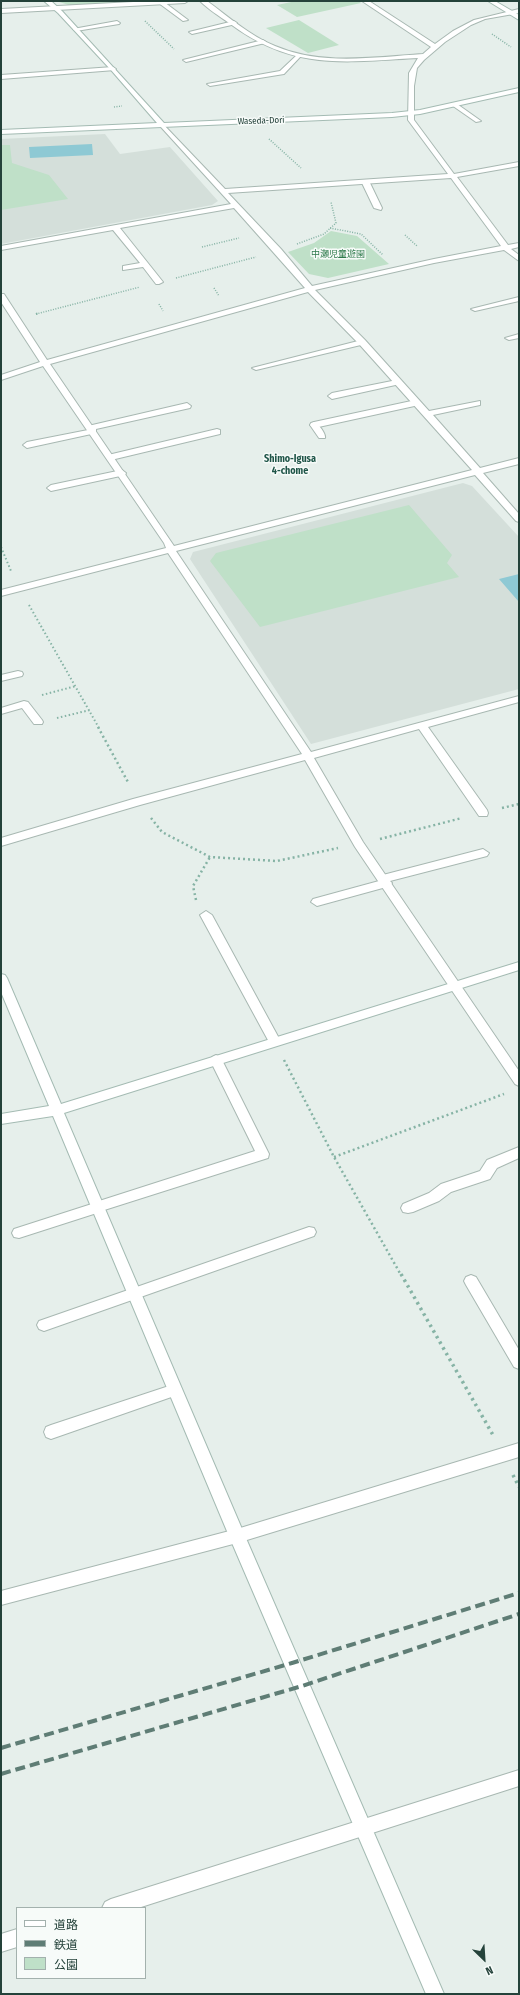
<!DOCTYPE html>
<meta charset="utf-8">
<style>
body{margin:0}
#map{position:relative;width:520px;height:1995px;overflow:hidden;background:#e6efeb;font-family:"Fira Sans Condensed","Noto Sans JP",sans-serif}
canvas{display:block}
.frame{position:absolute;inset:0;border:2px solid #24423a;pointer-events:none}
.legend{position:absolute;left:16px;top:1907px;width:130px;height:72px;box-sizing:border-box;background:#f7fbf9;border:1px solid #a3b1ad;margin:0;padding:5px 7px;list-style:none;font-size:12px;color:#24423a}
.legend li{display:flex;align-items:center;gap:8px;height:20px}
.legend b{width:20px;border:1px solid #a3b1ad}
.north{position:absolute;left:464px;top:1939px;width:40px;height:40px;-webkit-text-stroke:3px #f7fbf9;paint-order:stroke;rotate:155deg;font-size:11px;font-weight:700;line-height:16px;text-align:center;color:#24423a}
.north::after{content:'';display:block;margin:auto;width:14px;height:18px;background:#24423a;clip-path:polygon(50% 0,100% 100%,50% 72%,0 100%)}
</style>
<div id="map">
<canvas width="520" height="1995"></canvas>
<div class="frame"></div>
<ul class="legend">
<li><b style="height:5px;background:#fff"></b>道路</li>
<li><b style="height:5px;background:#5f7d75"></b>鉄道</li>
<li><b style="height:11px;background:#bfe0c8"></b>公園</li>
</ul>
<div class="north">N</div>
</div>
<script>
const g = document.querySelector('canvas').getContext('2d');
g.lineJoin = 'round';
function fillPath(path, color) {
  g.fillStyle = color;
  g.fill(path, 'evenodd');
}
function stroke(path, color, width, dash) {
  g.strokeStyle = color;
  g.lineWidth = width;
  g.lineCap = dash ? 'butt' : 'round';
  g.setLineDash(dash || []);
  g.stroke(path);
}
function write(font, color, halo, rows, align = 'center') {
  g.font = font + ' "Fira Sans Condensed","Noto Sans JP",sans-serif';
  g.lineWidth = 3;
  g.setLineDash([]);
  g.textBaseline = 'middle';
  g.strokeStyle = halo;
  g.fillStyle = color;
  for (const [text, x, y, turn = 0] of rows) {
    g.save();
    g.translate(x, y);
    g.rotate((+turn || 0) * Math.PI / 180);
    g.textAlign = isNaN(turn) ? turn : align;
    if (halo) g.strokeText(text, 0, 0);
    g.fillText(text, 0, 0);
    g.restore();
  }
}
fillPath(new Path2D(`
 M105,134L120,154L170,147L218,201L212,205L1,244V139Z
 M463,483L472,486L519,537V689L311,744L190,559L193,552Z`), '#d4dfda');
fillPath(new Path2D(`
 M56,1H155L72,6Z
 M296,1H358L361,3L297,17L277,5Z
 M299,20L339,45L308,53L266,28Z
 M1,145H10L12,163L49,175L68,199L1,210Z
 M331,231L357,236L389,264L328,278L309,274L288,252L314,243Z
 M409,505L452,555L447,563L459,577L260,627L210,561L216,553Z`), '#bfe0c8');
fillPath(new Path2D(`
 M92,144L93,155L30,158L29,147Z
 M519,574V602L499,579Z`), '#8ec9d4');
const lane = new Path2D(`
 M160,2H164L188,20L183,21L160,4Z
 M117,21L120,23L119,24L76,31L73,29Z
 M234,21L237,23L236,24L192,34L189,32Z
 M263,40L266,42L265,43L186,62L183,60Z
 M298,54L301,56L284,74L210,86L207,84L280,71Z
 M366,181L370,183L382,208L381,210L374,208L362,183Z
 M519,297V301L475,311L471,309Z
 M519,334V338L509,340L505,338Z
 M362,340L366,342L365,344L256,370L252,368Z
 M397,380H400V384L332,399L328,396L332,393Z
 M416,400L419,401V405L314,428L310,425L314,422Z
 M187,403L191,406L190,408L96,429V433L27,448L23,445L27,442L88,430V426Z
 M217,429L220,430V434L111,460L107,457L108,455Z
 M122,470L126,473L125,475L51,491L47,488L51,485Z
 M24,701L28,702L42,720L43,722L42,724H34L22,708L1,714V708Z
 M483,849L489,853L487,856L390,881L392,883L390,886L317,906L311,902L313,899L379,881L377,879L379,876Z
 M519,1147V1158L497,1168L490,1179L451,1192L439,1201L413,1212L408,1213L403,1212L401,1208L403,1204L429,1193L441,1184L480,1171L487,1160Z
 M98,1202L103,1203L105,1207L103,1211L19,1238L14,1237L12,1233L14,1229Z
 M309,1227L314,1228L316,1232L314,1236L44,1331L39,1329L37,1325L39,1321Z
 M471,1275L476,1277L519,1350V1369L514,1367L466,1285L464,1281L466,1277Z`);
const street = new Path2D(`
 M152,1H188L185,3L1,13V9Z
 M200,1H207C229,17 250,36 275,46C321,66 375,57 423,54L431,47L362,1H369L435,44L453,31L474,20L519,9V13L485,19L471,25L445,42L424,60L417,68L414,86V120L454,174L519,162V166L457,177L508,245L519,243V247L511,249L519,255V261L504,250L434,263L315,290L365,340L429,411L480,401V405L433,415L480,468L519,458V464L483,473L519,514V522L516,521L475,475L176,551L311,752L519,696V702L428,727L487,810L488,813L487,816H479L419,729L314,758L363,842L519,1071V1086L515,1084L355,847L305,760L140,805L1,846V838L133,799L302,754L168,553L1,596V590L166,548L164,543L43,366L1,380V375L40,362L1,302V294H4L47,360L305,288L234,208L120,228L163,282L159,284H156L143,267L123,270V266L140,263L113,230L1,250V246L231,204L160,126V124L162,123L225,189L448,174L408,120L409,73L418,58C343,62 293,71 229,23C219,16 208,9 200,1ZM451,178L501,246L434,259L312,286L281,249L228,193ZM308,292L359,344L472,470L174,546L50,364Z
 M113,67L116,69L115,70L1,79V75Z
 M453,104H457L481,121L476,122L453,106Z
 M314,422C319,424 326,434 325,438H319L310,425L311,423Z
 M18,671L22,672L23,674L22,676L1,681V675Z
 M206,911L212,915L281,1042L279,1045H271L269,1042L200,915Z
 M216,1055L220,1057L222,1060L269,1154L268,1158L98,1212L93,1211L91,1207L93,1203L255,1151L210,1060L212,1057Z
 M175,1384L180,1386L182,1390L180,1394L51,1439L46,1437L44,1432L46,1427L51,1425Z
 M519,1443V1457L237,1543L1,1605V1591L237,1529Z
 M519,1770V1786L138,1908H102L105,1902L111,1899Z
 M17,1929V1947L1,1952V1934Z`);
const secondary = new Path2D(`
 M44,1H51L62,11L164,123L392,113L420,110L519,88V92L420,114L392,117L1,134V130L157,123L111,70L58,13Z
 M488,1H495L519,15V20Z
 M519,962V970L64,1113L245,1536L444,1994H426L229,1536L53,1116L1,1124V1114L49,1106L1,992V974L5,975L7,978L61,1104Z`);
stroke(lane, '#a8b8b2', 2);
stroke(street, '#a8b8b2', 2);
stroke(secondary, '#a4bbb3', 2);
stroke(new Path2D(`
 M145,21L174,49
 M492,34L511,47
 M114,107L122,106
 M269,139L301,168
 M330,228L361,234L383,255
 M405,235L417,246
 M297,244L324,234L336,223L331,202
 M202,247L239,238
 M176,278L256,257
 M214,288L219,296
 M159,304L163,311
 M36,314L140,287`), '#86b3a5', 1.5, [1, 1.5]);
stroke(new Path2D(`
 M36,314L39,313
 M1,547L11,571
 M29,605L99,728
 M42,695L76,686
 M57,718L90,710`), '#86b3a5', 2, [1.5, 2.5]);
stroke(new Path2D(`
 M98,727L129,784
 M502,808L519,804
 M151,818L162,832L210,857L277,861L338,848
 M380,839L462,818
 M196,900L193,886L210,857
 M284,1060L334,1157L401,1275
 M334,1157L504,1094`), '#86b3a5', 2.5, [2, 3]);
stroke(new Path2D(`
 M401,1274L493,1435
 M513,1475L519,1487`), '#86b3a5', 3.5, [2.5, 4]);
fillPath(lane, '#fff');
fillPath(street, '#fff');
fillPath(secondary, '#fff');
stroke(new Path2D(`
 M1,1748L292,1663L519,1593
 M1,1774L302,1686L519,1614`), '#5f7d75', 4, [10, 5]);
write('9px', '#24423a', '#f7fbf9', [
 ["Waseda-Dori",261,121,-2]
]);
write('9px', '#2d7a4b', '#f7fbf9', [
 ["中瀬児童遊園",338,254]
]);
write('bold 10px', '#1f5548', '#f7fbf9', [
 ["Shimo-Igusa",290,459],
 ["4-chome",290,471]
]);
</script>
